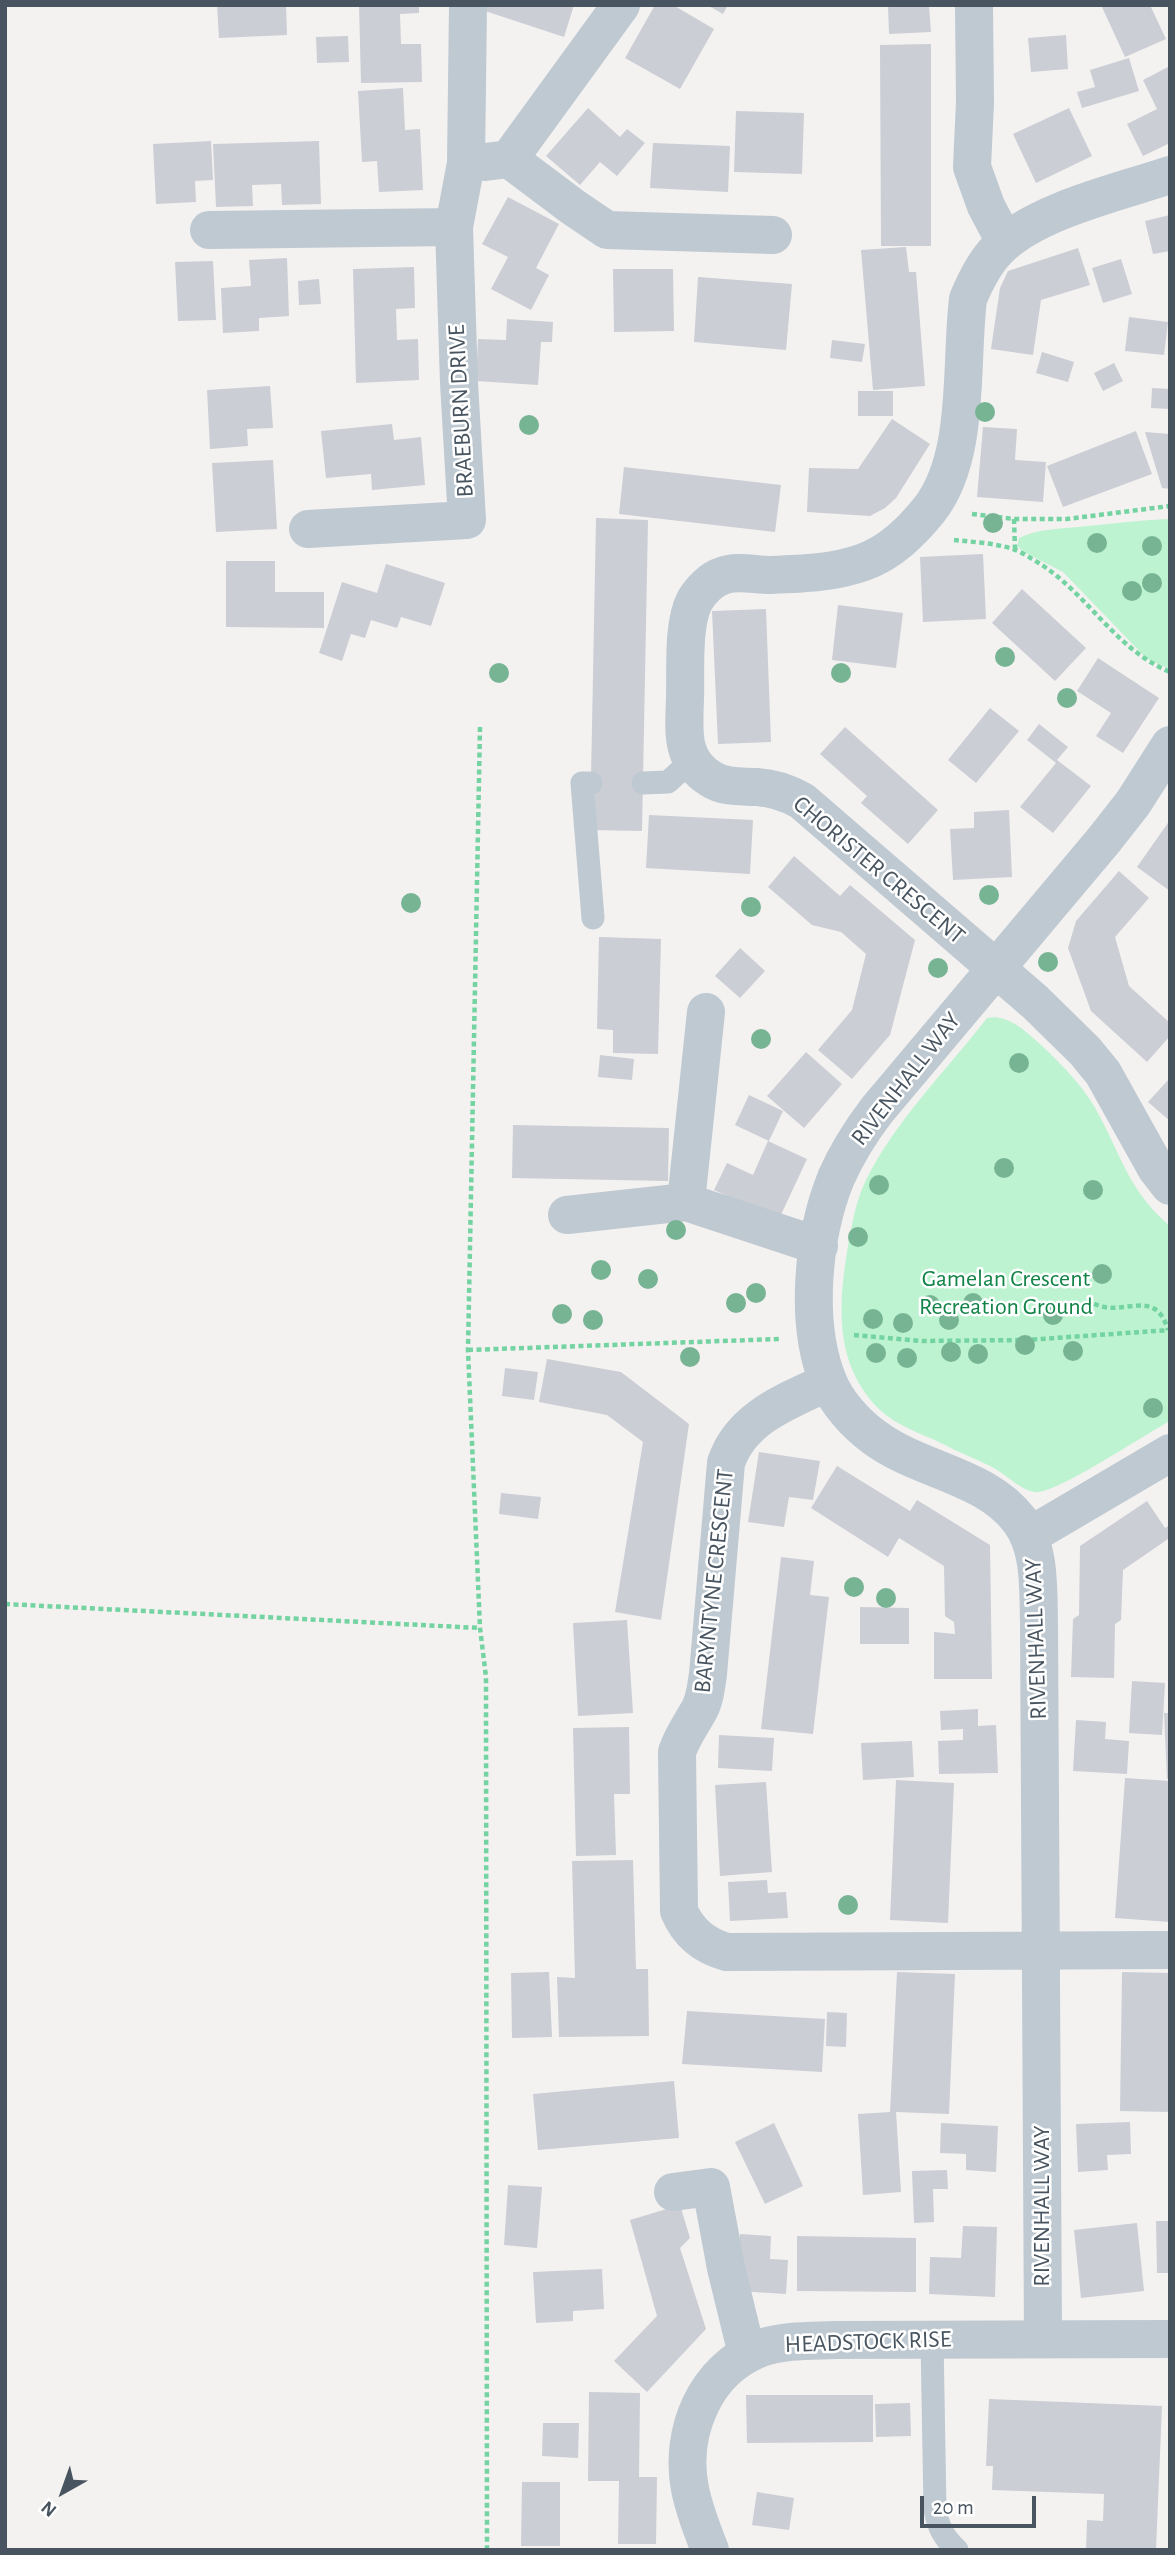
<!DOCTYPE html>
<style>
body{margin:0}
#map{position:relative;width:1175px;height:2555px;overflow:hidden;background:#f4f1f1;font-family:"Alegreya Sans",sans-serif}
canvas{display:block}
.frame{position:absolute;inset:0;border:7px solid #485560;pointer-events:none}
.north{position:absolute;left:28px;top:2457px;width:70px;height:70px;-webkit-text-stroke:5px #fff;paint-order:stroke;rotate:220deg;font-size:19px;font-weight:700;line-height:28px;text-align:center;color:#485560}
.north::after{content:'';display:block;margin:auto;width:24px;height:32px;background:#485560;clip-path:polygon(50% 0,100% 100%,50% 72%,0 100%)}
.scale{position:absolute;left:920px;top:2496px;width:116px;height:32px;box-sizing:border-box;border:4px solid #485560;border-top:0;padding-left:9px;font-size:21px;line-height:24px;white-space:nowrap;color:#485560;-webkit-text-stroke:5px #fff;paint-order:stroke}
</style>
<div id="map">
<canvas width="1175" height="2555"></canvas>
<div class="frame"></div>
<div class="north">N</div>
<div class="scale">20 m</div>
</div>
<script>
const g = document.querySelector('canvas').getContext('2d');
g.lineJoin = 'round';
function fillPath(path, color) {
  g.fillStyle = color;
  g.fill(path, 'evenodd');
}
function stroke(path, color, width, dash) {
  g.strokeStyle = color;
  g.lineWidth = width;
  g.lineCap = dash ? 'butt' : 'round';
  g.setLineDash(dash || []);
  g.stroke(path);
}
function write(font, color, halo, rows, align = 'center') {
  g.font = font + ' "Alegreya Sans",sans-serif';
  g.lineWidth = 5;
  g.setLineDash([]);
  g.textBaseline = 'middle';
  g.strokeStyle = halo;
  g.fillStyle = color;
  for (const [text, x, y, turn = 0] of rows) {
    g.save();
    g.translate(x, y);
    g.rotate((+turn || 0) * Math.PI / 180);
    g.textAlign = isNaN(turn) ? turn : align;
    if (halo) g.strokeText(text, 0, 0);
    g.fillText(text, 0, 0);
    g.restore();
  }
}
fillPath(new Path2D(`
 M1170,519V669L1147,659L1063,572L1024,552L1017,546L1019,538C1038,529 1057,529 1078,527C1109,524 1139,520 1170,519Z
 M995,1017C1015,1020 1025,1031 1040,1044C1055,1058 1071,1074 1084,1091C1118,1138 1121,1185 1170,1226V1421C1147,1433 1053,1496 1035,1492C1021,1490 1006,1475 994,1468C976,1459 958,1452 941,1443C920,1433 897,1426 880,1410C834,1365 838,1305 848,1246C852,1224 856,1200 866,1180C896,1120 946,1071 987,1018Z`), '#bef3d1');
fillPath(new Path2D(`
 M217,5H286L287,35L219,38Z
 M359,5H419V13L400,14L401,44H421L422,82L361,83Z
 M477,5H574L564,37L476,8Z
 M655,5H673L714,29L680,89L625,58Z
 M707,5H728L723,14Z
 M888,5H929L931,32L889,34Z
 M1101,5H1150L1166,39L1125,57Z
 M1066,35L1068,69L1031,72L1028,38Z
 M348,36L349,62L317,63L316,37Z
 M931,44V246H881L880,45Z
 M1129,58L1139,91L1082,108L1077,92L1095,87L1090,70Z
 M1170,66V143L1143,156L1127,124L1157,109L1143,80Z
 M403,88L405,130L420,129L423,190L379,192L377,161L362,162L358,91Z
 M588,108L620,137L627,129L645,143L617,176L600,162L580,185L546,156Z
 M1069,108L1092,156L1036,183L1013,134Z
 M736,111L804,113L802,174L734,172Z
 M211,141L213,180L195,181L196,202L156,204L153,144Z
 M319,141L321,204L282,205L281,184L252,185L253,206L216,207L213,144Z
 M653,143L730,146L728,192L650,188Z
 M508,197L559,224L536,268L549,275L531,310L491,289L508,257L482,244Z
 M1170,215V251L1153,254L1145,221Z
 M906,247L909,272H916L925,386L873,390L861,250Z
 M1078,248L1090,285L1041,300L1033,355L991,349L1000,288L1008,271Z
 M287,258L289,316L259,318V331L223,333L221,288L251,286L249,260Z
 M1121,259L1132,294L1103,303L1092,268Z
 M213,261L216,320L178,321L175,262Z
 M414,267L415,308L396,309L397,340L418,339L419,380L356,383L353,269Z
 M613,269H673L674,331L614,332Z
 M698,277L792,284L786,350L694,342Z
 M319,279L321,304L299,305L298,281Z
 M1129,317L1168,322L1164,355L1125,351Z
 M507,319L553,322L552,342H541L538,385L476,381L478,339L506,340Z
 M832,340L865,344L862,362L830,358Z
 M1042,352L1074,362L1068,382L1036,373Z
 M1114,363L1123,381L1103,391L1094,373Z
 M270,386L273,428L247,429L248,446L210,449L207,390Z
 M1152,388L1170,389V409L1151,408Z
 M858,391H893V416H858Z
 M892,419L930,444L896,498L885,508L870,516L807,512L809,468L858,469Z
 M392,424L394,440L421,437L425,485L372,490L371,474L326,478L321,431Z
 M983,427L1017,429L1015,460L1046,462L1043,502L977,497Z
 M1136,431L1152,474L1063,507L1047,466Z
 M1145,432L1170,434V489L1162,488Z
 M273,460L277,529L216,532L212,463Z
 M624,467L781,485L775,532L619,514Z
 M596,518L648,520L642,831L590,830Z
 M983,554L986,619L923,622L920,557Z
 M226,561H275V592H324V628L226,627Z
 M386,564L445,583L431,626L401,617L397,628L371,620L365,638L351,634L342,661L319,653L342,582L377,593Z
 M1022,589L1086,648L1055,681L992,623Z
 M838,605L903,613L896,668L832,660Z
 M766,609L771,742L718,744L712,611Z
 M1098,658L1159,698L1123,753L1096,736L1111,713L1077,691Z
 M990,708L1019,731L976,783L948,760Z
 M1039,724L1068,747L1057,760L1091,786L1053,833L1020,807L1056,763L1027,740Z
 M845,727L938,810L908,844L861,803L867,796L820,754Z
 M1009,810L1012,877L953,880L950,829L974,828V812Z
 M649,815L753,820L750,874L646,868Z
 M1170,820V891L1137,867Z
 M794,856L840,896L850,885L915,940L890,1035L852,1079L818,1050L852,1010L866,954L841,932L812,925L768,887Z
 M1119,871L1149,898L1115,937L1129,986L1170,1023V1036L1147,1062L1091,1011L1068,948L1076,921Z
 M599,937L661,939L658,1054L613,1053V1030L597,1029Z
 M740,948L765,971L740,998L715,976Z
 M806,1052L842,1084L804,1128L767,1096Z
 M600,1055L634,1059L632,1080L598,1077Z
 M1170,1078V1121L1148,1102Z
 M749,1095L783,1111L769,1141L735,1125Z
 M513,1125L669,1128L668,1181L512,1178Z
 M768,1141L807,1159L779,1219L714,1190L727,1163L753,1175Z
 M547,1359L621,1372L689,1424L661,1620L615,1612L643,1442L607,1415L539,1402Z
 M505,1368L538,1372L534,1400L502,1396Z
 M759,1452L820,1461L813,1500L789,1497L784,1527L748,1522Z
 M837,1466L910,1511L917,1500L990,1545L992,1679H934V1632L955,1634L954,1622L945,1616L944,1566L899,1538L888,1557L811,1508Z
 M501,1493L541,1497L538,1519L499,1514Z
 M1147,1501L1165,1528L1170,1525V1542L1168,1539L1123,1570L1121,1620L1115,1624L1114,1678L1071,1677L1073,1619L1079,1615L1080,1546Z
 M781,1557L814,1561L810,1595L829,1597L813,1734L761,1729Z
 M860,1607L909,1608V1644H860Z
 M627,1620L633,1713L578,1716L573,1623Z
 M1132,1681L1165,1683L1162,1735L1129,1733Z
 M978,1709V1726L996,1725L998,1773L939,1774L938,1741L963,1740V1729L941,1730L940,1711Z
 M1164,1713H1170V1778L1167,1779Z
 M1076,1720L1106,1722L1105,1739L1129,1741L1127,1774L1073,1771Z
 M629,1727L630,1794H614L616,1855L576,1856L573,1728Z
 M719,1735L774,1738L772,1771L718,1768Z
 M912,1741L914,1777L863,1780L861,1743Z
 M1125,1778L1170,1781V1922L1115,1918Z
 M896,1780L954,1783L948,1923L890,1920Z
 M766,1782L772,1872L720,1876L715,1785Z
 M633,1860L636,1969H648L649,2036L559,2037L557,1977L575,1978L572,1861Z
 M767,1880L768,1893L786,1892L788,1918L730,1921L728,1882Z
 M549,1972L552,2037L512,2038L511,1973Z
 M897,1972L955,1974L949,2114L896,2112L901,2192L863,2195L858,2114L890,2112Z
 M1122,1972L1170,1973V2112L1120,2111Z
 M687,2011L825,2019L822,2072L682,2064Z
 M827,2012L847,2013L846,2047L826,2046Z
 M674,2081L679,2138L538,2150L533,2094Z
 M1130,2122L1131,2154L1107,2155L1108,2170L1078,2172L1076,2124Z
 M774,2123L803,2186L765,2204L735,2142Z
 M941,2123L998,2126L996,2172L966,2170V2154L940,2153Z
 M947,2170L948,2189H933L934,2222L914,2223L912,2171Z
 M508,2185L542,2187L537,2248L504,2245Z
 M680,2205L690,2238L680,2248L706,2329L647,2392L614,2361L657,2316L630,2220Z
 M1156,2221H1170V2273H1157Z
 M1137,2223L1144,2291L1081,2298L1074,2230Z
 M963,2226L997,2227L995,2297L929,2294L930,2257L961,2258Z
 M740,2234L771,2236L770,2259L788,2260L786,2294L737,2291Z
 M797,2236L916,2238V2292L797,2291Z
 M602,2269L604,2309L573,2311V2321L536,2323L533,2272Z
 M589,2392L640,2393L639,2477H657L656,2544H618L619,2481H588Z
 M746,2395H873V2442L747,2443Z
 M989,2399L1162,2406L1156,2550H1086L1087,2520L1103,2521L1104,2494L992,2490L993,2466H986Z
 M910,2403L911,2436L876,2437L875,2404Z
 M543,2423H579L578,2458L542,2456Z
 M522,2482H560V2546H521Z
 M757,2492L794,2498L789,2530L752,2525Z`), '#cbced4');
stroke(new Path2D(`
 M972,514L1014,519H1067L1170,506
 M1014,519L1015,549
 M954,540C973,542 994,543 1013,549C1019,551 1026,555 1032,559C1086,589 1112,648 1170,672
 M480,727L468,1350L480,1628L486,1677L487,2550
 M1087,1299C1117,1324 1154,1282 1168,1330
 M854,1335L922,1341L1026,1340L1170,1330
 M468,1350L779,1339
 M5,1604L480,1628`), '#73d4a2', 4.5, [5, 3.5]);
stroke(new Path2D(`
 M591,783H582L593,918
 M643,783L668,782L691,761
 M932,2339L935,2509C938,2527 944,2538 957,2550`), '#bec9d1', 23);
stroke(new Path2D(`
 M974,5L975,102L972,167L986,206L1005,242
 M509,159L573,207L607,230L773,235
 M485,162L509,159L621,5
 M1170,175C1119,192 1035,211 998,249C984,263 975,282 968,299C960,364 971,457 929,510C911,532 891,552 864,562C834,573 801,574 770,575C754,575 737,570 722,576C712,579 701,590 695,600C682,624 686,672 685,699C684,731 680,760 711,779C725,788 741,786 757,787C774,788 788,793 802,801L1035,1002L1085,1051L1103,1073L1156,1168L1170,1186
 M209,230L454,227
 M308,529L467,520L459,383L454,227L466,163L468,5
 M706,1012L686,1202L819,1246
 M567,1215L686,1202
 M828,1382C788,1401 741,1417 726,1463L708,1674C706,1687 705,1701 698,1712C690,1726 682,1737 677,1752L679,1911C688,1932 704,1946 727,1952L1170,1950
 M1029,1536L1170,1453
 M673,2192L711,2187L726,2268L747,2354
 M1043,2338L1039,1624C1038,1591 1041,1549 1020,1521C986,1475 919,1471 874,1437C856,1424 836,1402 828,1381C804,1322 813,1235 836,1178C847,1153 861,1131 877,1110L1104,840L1133,803L1170,745
 M710,2550C702,2530 694,2509 690,2489C679,2432 705,2369 761,2348C785,2340 810,2341 835,2340L1170,2339`), '#bec9d1', 38);
g.fillStyle = '#77b494';
for (const [x, y] of [
 [985,412],
 [529,425],
 [993,523],
 [1097,543],
 [1152,546],
 [1152,583],
 [1132,591],
 [1005,657],
 [499,673],
 [841,673],
 [1067,698],
 [989,895],
 [411,903],
 [751,907],
 [1048,962],
 [938,968],
 [761,1039],
 [1019,1063],
 [1004,1168],
 [879,1185],
 [1093,1190],
 [676,1230],
 [858,1237],
 [601,1270],
 [1102,1274],
 [648,1279],
 [756,1293],
 [736,1303],
 [973,1303],
 [930,1305],
 [562,1314],
 [1053,1315],
 [873,1319],
 [593,1320],
 [949,1320],
 [903,1323],
 [1025,1345],
 [1073,1351],
 [951,1352],
 [876,1353],
 [978,1354],
 [690,1357],
 [907,1358],
 [1153,1408],
 [854,1587],
 [886,1598],
 [848,1905]
]) {
  g.beginPath();
  g.arc(x, y, 10, 0, 2 * Math.PI);
  g.fill();
}
write('24px', '#485560', '#fff', [
 ["BRAEBURN DRIVE",461,411,-93],
 ["CHORISTER CRESCENT",879,870,40],
 ["RIVENHALL WAY",906,1079,-52],
 ["BARYNTYNE CRESCENT",714,1581,-84],
 ["RIVENHALL WAY",1036,1639,-92],
 ["RIVENHALL WAY",1042,2206,-90],
 ["HEADSTOCK RISE",868,2342,-2]
]);
write('24px', '#118347', '#fff', [
 ["Gamelan Crescent",1006,1279],
 ["Recreation Ground",1006,1307]
]);
</script>
